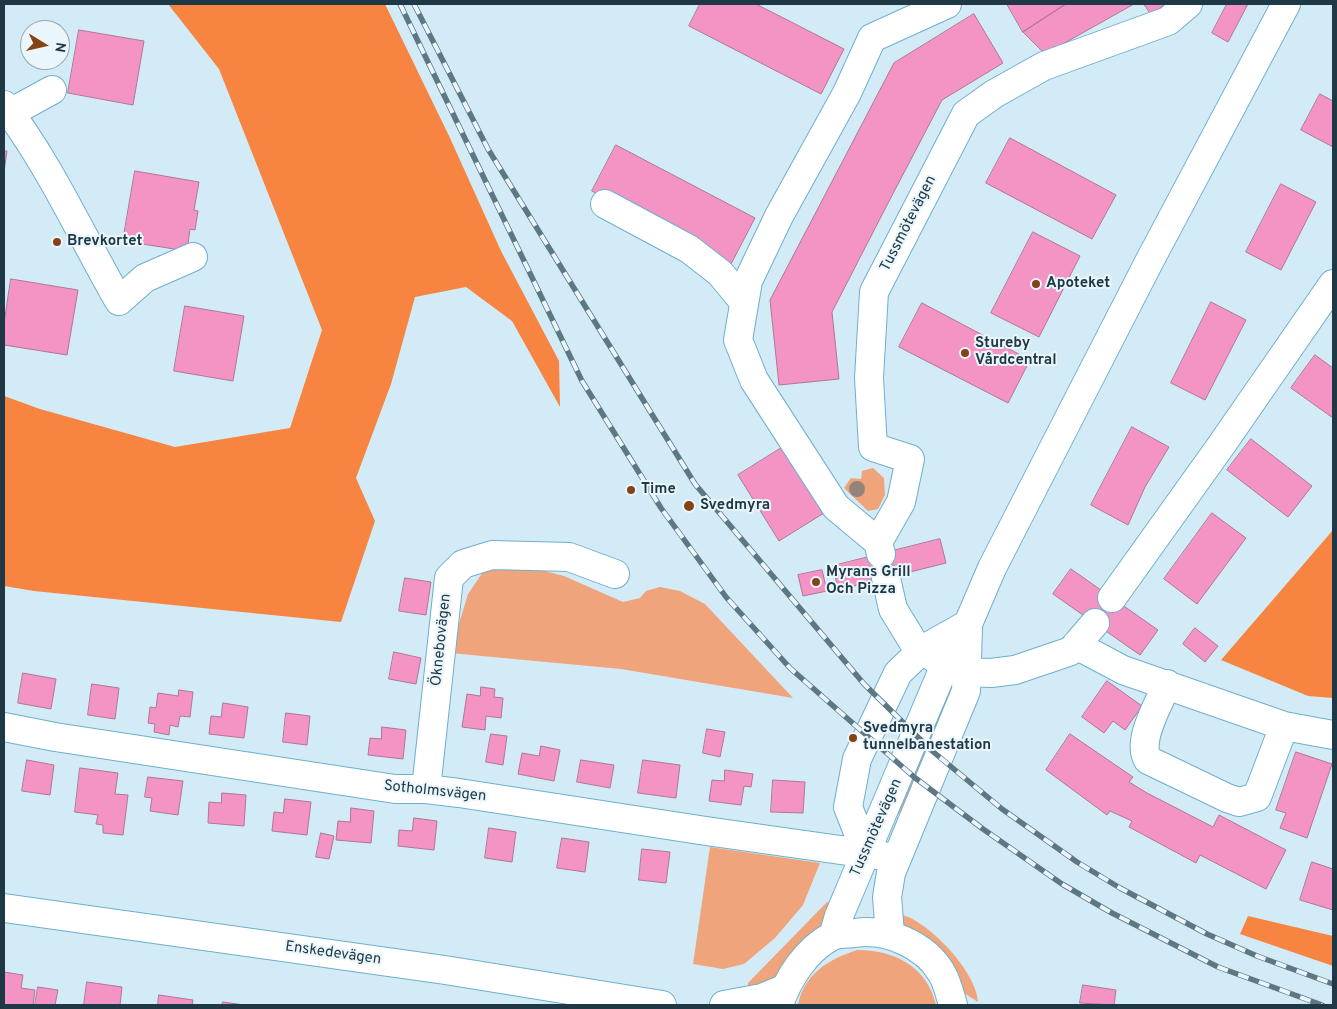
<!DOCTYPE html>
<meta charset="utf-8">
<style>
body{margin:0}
#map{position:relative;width:1337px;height:1009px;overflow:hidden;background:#d2ebf7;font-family:Overpass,sans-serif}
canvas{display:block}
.frame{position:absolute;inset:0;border:5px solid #1e3945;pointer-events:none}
.north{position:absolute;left:20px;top:20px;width:50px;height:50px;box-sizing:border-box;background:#eaf6fc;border:1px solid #98aab3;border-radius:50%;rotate:99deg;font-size:14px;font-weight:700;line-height:20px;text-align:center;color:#1e3945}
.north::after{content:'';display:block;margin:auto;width:18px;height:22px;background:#864217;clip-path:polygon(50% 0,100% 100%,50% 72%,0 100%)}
</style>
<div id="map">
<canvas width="1337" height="1009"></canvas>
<div class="frame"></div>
<div class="north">N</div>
</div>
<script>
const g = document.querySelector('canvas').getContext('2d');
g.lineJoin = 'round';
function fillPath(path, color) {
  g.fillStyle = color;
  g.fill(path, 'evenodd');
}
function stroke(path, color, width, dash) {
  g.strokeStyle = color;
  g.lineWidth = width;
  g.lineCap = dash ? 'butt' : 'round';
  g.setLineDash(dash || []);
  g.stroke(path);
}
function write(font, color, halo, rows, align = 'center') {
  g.font = font + ' Overpass,sans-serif';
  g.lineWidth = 4;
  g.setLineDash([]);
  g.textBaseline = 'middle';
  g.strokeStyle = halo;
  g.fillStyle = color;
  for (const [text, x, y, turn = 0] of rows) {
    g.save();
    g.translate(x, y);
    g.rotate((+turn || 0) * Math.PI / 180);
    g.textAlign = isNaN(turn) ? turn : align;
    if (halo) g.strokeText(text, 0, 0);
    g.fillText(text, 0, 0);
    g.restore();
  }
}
fillPath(new Path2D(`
 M873,468L884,478L885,495L878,509L868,511L844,488L851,478L861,479L862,471Z
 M498,566L533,568L564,576L623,602L640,598L646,591L660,587L680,591L705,604L793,698L621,669L450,653L468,594L485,569Z
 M944,697L949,699L948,706L899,814L895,811Z
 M710,847L820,863L803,905L775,938L744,964L723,969L693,964Z
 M827,902L834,904L827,924L778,975L770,981L748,989V983Z
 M902,915C930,922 977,973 978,1002L964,993L905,928Z
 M857,950C894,950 927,966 936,1005H798C804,974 829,959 857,950Z`), '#efa47c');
fillPath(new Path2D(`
 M168,4H385L450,138L501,251L559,361L560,407L512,321L466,287L415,297L391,384L356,478L375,521L341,622L34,591L4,586V396L40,409L175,447L290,428L322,330L219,69Z
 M1333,530V698L1308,696L1221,660Z
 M1248,916L1333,936V966L1240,934Z`), '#f78440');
const building = new Path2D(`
 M700,4H756L844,49L821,94L689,26Z
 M1007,4H1066L1023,32Z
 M1066,4H1134L1045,54L1023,32Z
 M1144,4H1166L1151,14Z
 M1227,4H1248L1228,42L1212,33Z
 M974,14L1003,63L942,100L886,207L832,312L839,379L779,385L770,300L894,63Z
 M79,30L144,41L133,105L68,93Z
 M1320,94L1333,101V147L1301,130Z
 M1010,138L1116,195L1092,239L986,183Z
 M616,145L755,218L731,264L592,191Z
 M4,151H7L4,172Z
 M135,171L199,182L194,210L198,211L195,230L190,229L187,251L123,241Z
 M1281,184L1316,202L1281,270L1246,252Z
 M1033,232L1080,256L1039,337L991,313Z
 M11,279L78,290L67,355L4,345V324Z
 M1211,302L1246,320L1205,400L1171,383Z
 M922,303L1030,360L1008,403L899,347Z
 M185,306L244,316L233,381L174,371Z
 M1315,355L1333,368V418L1291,388Z
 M1132,427L1169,447L1145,487L1128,525L1091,505Z
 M1251,439L1312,486L1288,517L1227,470Z
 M783,447L824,513L779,541L738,475Z
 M1212,513L1246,538L1197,604L1164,579Z
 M940,539L946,563L838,590L833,566Z
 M1071,569L1158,630L1140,655L1053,594Z
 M822,570L827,591L803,596L798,575Z
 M405,578L431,582L426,615L399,611Z
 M1195,628L1218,646L1205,662L1183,644Z
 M394,652L421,658L416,684L389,679Z
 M23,673L56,679L51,709L18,703Z
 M1107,681L1142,706L1125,730L1113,721L1104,733L1082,717Z
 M92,684L119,688L115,719L88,715Z
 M481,687L495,689L494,697L503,698L501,718L486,716L485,730L462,727L467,694L480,696Z
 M179,690L193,692L190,717L180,716L178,727L170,725L169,735L154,732L155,724L148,723L150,707L156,708L158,693L178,696Z
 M223,703L248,707L244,738L209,734L211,716L221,717Z
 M286,713L310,716L307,745L283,742Z
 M382,727L406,730L403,759L368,755L370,738L381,739Z
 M707,729L725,732L720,757L703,753Z
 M491,734L507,736L503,765L486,762Z
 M1070,734L1133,777L1129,782L1147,793L1213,827L1219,815L1286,850L1266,889L1200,855L1196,863L1129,827L1132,821L1110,811L1107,815L1046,770Z
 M541,746L560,750L554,781L518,774L522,753L539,756Z
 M1296,752L1332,764L1307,838L1280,828L1286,813L1276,810Z
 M27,760L54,765L50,795L22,791Z
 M581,760L614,765L610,788L577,782Z
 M643,760L680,765L676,798L638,793Z
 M80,768L118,773L115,794L128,795L123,835L103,833V825L96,824L98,815L75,812Z
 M725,770L753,774L751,787L744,786L741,805L709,801L712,780L724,781Z
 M148,777L183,781L178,815L150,811L152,798L145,797Z
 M773,780L805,782L803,813L771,812Z
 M222,793L246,795L244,826L208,823L209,802L221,803Z
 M285,799L311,802L307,835L272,831L274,812L283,813Z
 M351,808L374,811L371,843L336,840L338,821L350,822Z
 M414,818L437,821L434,850L398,846L399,830L412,831Z
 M489,828L516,832L512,862L485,858Z
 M321,833L334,836L329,859L316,857Z
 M562,838L589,842L585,872L557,868Z
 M642,849L670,852L666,883L639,880Z
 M1312,862L1333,869V910L1300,900Z
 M4,972L23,975L21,988L35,990L33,1005H4Z
 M87,982L122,987L120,1005H84Z
 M1083,985L1116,990L1114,1005L1080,1003Z
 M38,987L58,990L55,1005H35Z
 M159,995L193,1000L192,1005H158Z
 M223,1002L244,1005H222Z`);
fillPath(building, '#f494c5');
stroke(building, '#ae7792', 1);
const minor = new Path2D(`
 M4,105C50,165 81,235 119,301L145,278L193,257
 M10,113L52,90
 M605,204L689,249L720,273L744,302
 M878,542L836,507L754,380L738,340L748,281L779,216L847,93L872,38L947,4
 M881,554L878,542L901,502L910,459L873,447L869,378L874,292L966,114L994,94L1044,66L1168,21L1188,4
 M886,578L893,609L915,645L945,665L966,672L991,673L1015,670L1071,651L1095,623
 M1112,598L1220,447L1333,284
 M1076,645L1123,670L1284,726L1333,735
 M1167,684C1159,704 1136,741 1148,760L1227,798L1239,802L1257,797L1284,726
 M4,727L55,737L395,789H426L459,793L706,831L897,858
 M426,789L449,578L463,564L492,555L569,557L615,574
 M866,853L848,807L857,759L898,673L922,650L968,624
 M4,908L445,970L662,1005
 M890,934L887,897L891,873L966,691L968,628
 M833,936L839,916L945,665L968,624L992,568L1149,262L1286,4
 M724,1005L762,998L784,989
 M779,1005C788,978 806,950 832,936C838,933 848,934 855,933C886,928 925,945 941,972C947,981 950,995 953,1005`);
stroke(minor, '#6fafcc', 30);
stroke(minor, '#fff', 28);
const rail = new Path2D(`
 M400,4L582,381L661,508L726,597L790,668L914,777L983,829L1062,884L1112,913L1218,967L1322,1005
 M414,4L488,149L695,484L864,684L931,750L1002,809L1077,862L1120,888L1207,934L1257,956L1333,984`);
stroke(rail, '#5d7783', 5.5);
stroke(rail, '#eaf6fc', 4, [11]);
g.fillStyle = '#92847b';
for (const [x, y] of [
 [857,489]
]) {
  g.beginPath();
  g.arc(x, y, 8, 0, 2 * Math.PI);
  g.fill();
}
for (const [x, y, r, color] of [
 [57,242,5,"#864217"],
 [1036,284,5,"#864217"],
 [965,353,5,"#864217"],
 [631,490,5,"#864217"],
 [689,506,6,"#864217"],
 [816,582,5,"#864217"],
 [853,738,5,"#864217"]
]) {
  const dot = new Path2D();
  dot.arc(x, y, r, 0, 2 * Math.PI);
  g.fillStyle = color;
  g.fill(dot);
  stroke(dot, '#eaf6fc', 2);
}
write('15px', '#1e3945', '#eaf6fc', [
 ["Tussmötevägen",909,224,-63],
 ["Öknebovägen",442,640,-84],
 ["Sotholmsvägen",435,792,6],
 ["Tussmötevägen",877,828,-66],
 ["Enskedevägen",333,954,8]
]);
write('bold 15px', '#1e3945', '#eaf6fc', [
 ["Brevkortet",67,242],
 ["Apoteket",1046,284],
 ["Stureby",975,344],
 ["Vårdcentral",975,361],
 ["Time",641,490],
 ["Svedmyra",700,506],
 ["Myrans Grill",826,573],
 ["Och Pizza",826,590],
 ["Svedmyra",863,729],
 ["tunnelbanestation",863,746]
], 'left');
</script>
